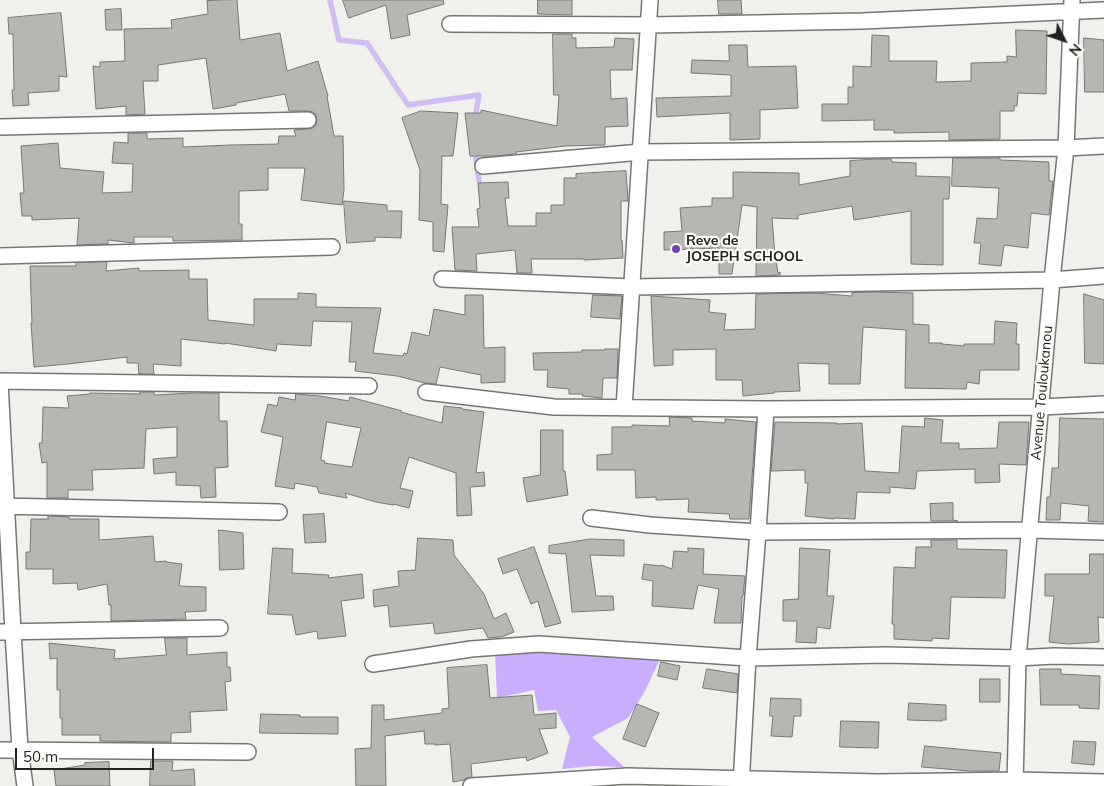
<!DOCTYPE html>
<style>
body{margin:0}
#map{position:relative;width:1104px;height:786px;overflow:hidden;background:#f0f1ec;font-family:Mulish,sans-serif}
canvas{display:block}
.north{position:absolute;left:1039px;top:15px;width:50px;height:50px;-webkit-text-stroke:4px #fdfefa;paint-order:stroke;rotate:131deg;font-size:14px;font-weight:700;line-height:20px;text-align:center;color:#222321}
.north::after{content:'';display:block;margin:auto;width:18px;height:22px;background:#222321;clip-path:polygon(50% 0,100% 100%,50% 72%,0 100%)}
.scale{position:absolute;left:15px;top:748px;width:139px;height:22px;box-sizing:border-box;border:2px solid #222321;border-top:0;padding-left:6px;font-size:15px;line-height:18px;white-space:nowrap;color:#222321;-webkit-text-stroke:4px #fdfefa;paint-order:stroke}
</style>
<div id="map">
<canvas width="1104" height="786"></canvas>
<div class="north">N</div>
<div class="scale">50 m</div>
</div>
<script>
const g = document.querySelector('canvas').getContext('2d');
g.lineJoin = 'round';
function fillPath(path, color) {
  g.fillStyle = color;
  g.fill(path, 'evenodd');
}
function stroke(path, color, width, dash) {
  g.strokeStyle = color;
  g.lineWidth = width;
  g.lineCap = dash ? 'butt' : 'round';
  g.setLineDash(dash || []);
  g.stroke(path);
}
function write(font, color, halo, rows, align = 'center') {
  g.font = font + ' Mulish,sans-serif';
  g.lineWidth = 4.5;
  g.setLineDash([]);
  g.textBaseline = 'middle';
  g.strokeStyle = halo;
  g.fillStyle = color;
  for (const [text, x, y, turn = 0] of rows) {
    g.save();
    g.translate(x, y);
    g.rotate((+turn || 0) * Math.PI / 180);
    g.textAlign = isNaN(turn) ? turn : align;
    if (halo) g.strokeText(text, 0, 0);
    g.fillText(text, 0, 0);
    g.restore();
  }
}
fillPath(new Path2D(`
 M539,646L661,657L644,693L628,718L592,737L624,767L591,766L562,769L570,737L556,710L538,711L534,690L497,698L495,651Z`), '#caadfe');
stroke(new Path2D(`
 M330,0L339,40L367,43L408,105L479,95L475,119
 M475,150L479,181`), '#cfbdf3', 5.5);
const building = new Path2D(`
 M237,0L240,40L280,33L287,71L318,61L328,96H327L334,136H343L344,190L342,205L301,200L305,168H268V190L239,191V224H242V240L173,241V237H134V243L108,240V244L77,245L79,218L32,220V216H22L20,193H24L21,146L58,143L60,168L104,172L102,193L132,192L133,164L112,163L114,142L128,143V133H147V139L183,138V147L231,145L278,144L279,136H296L294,130L308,129L313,128L316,125L317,120L316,115L313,112L308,111H289L285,94L236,103V105L213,109L206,58L158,65V81H143L145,114L126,115V106L96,109L93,66L100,67V62L125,61L124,29L172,28L171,20L208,14L207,1Z
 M343,0H443L444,4L407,15L410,35L391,39L386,5L349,18Z
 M538,0H572V15L538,14Z
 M718,0H741L742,14H719Z
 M121,9L122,30H106L105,10Z
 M61,13L67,77L59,76V91L28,93L29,105L13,106L12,90H14L13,34H9L8,18Z
 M1016,30L1047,31L1046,94L1018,93L1017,106H1014V111H1000V139L949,140V132L894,133V130H874V120L822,121V104H848V87H853V66L871,67L872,35L889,36V61H937L936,82L971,81V63L1007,62V56L1016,57Z
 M553,34H572V38H576V48L614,47L615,38L634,39L632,70H610L611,99L627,98L628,126L605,127V145L565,146L516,152V154L494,156H470L465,113H481V110L557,126L559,95H554Z
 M1084,38L1104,40V92H1085Z
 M729,45H747L748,67L796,66L798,108L760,110V139L730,140V113L657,117L656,98L731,96V75L691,73L692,60L729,61Z
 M421,111L458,113L453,156H442L441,204L448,205L444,252L433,251V222L419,220L420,170L402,118Z
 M953,158H1000V160L1049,162V181H1053L1049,215L1031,213L1028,248L1004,245L1001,266L979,264L981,243H974L977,218L997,219L999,188L952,186Z
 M876,159H891L892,162L916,163V176L950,177L949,199H943V265L911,264V211L854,220L852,206L798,215V219L772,218L775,255L778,273L780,272V275L756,276L757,207L742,205L732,274H719V248L664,250V232L682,231L680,208L712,206V198H733V172L799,173V185L850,176V161Z
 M626,171L628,201H621V240H622L623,258L584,260V259H531L532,273H517L515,250L476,254L477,271L455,270L452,227H479L477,209L480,208L478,183L508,182L509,198H505L508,226H536V213H551V205H564V178H576V174Z
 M344,201L387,205V211H402L401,238L375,237V241L347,243Z
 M107,262L106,271L139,268V271L189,270V279H207L208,320L254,325V299H298V293L316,294V307L381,308L373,353L403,356L404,353L407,354L412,332L429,336L434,309L465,315V295H483L484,348L505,347V382L481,383V375L440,367L436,384L425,383L397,376L355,371L356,362H349L352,322L313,321L311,346L277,344L276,351L225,343V344L181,339V366L153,364L154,374H139L138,363H127V357L68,364L34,367L31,323H32L30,266H76V263Z
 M874,292L913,293V324L929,325V343H942V344L964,346V344H994L995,321L1017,323L1016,344H1019V370H980L979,384L967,382L966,389L905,388L906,330L863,327L860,384H829V364L798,363L800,391L774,392V393L743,396L742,380H716V349L673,350V365L654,366L651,296L710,300L709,312L726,314L724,330L755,329L756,294L815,293L852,296V293Z
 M1084,294L1104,300V364L1085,363Z
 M593,295L622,296L620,319L591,317Z
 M605,349H618L617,378H603L602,398L582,396L583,394H569V389L547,387L548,370H534L533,353L582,352V350H605Z
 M140,392H154V395L192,393H219V421H227L228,467L215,468L216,497L201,498L200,486L176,485V472L154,474L153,459L177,457V427L146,429L144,468L92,470L93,490H68V498H47V462L42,463L39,443H42L43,407L69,408L67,396L90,394V393L140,394Z
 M296,394L320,396L349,401L350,397L402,411L401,412L442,423L444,406L462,408V409L484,412L476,473L484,472L485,486L470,487L472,515L457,516L456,473L409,457L400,488L413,491L409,508L393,504V505L376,502L345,493L347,498L319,493L317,487L295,483L294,489L275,486L283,437L261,432L268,404L277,406L279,397L295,400ZM327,422L361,428L352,467L324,463L325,461L321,460Z
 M670,417L692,418V421L725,423V419L756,422L749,519H730L729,514L688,512L689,499L656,500V497L636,498L635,470H597V455L612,454V427H632V425L669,426Z
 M925,418L943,420L941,443H959V449L997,448L999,422H1029L1026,465L999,464L1000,482L975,483V469L917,471L915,489L890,487V493L857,492L855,519L834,518V519L805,516L808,483H805V470L771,471L775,422L837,423V424L862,423L865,471L899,473L902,426L924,427Z
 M1060,418L1104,419V522L1088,521L1089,506L1061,503L1060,520H1046L1047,497H1050L1052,468H1058Z
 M541,430H563V471H565L568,495L527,502L523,478L540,475Z
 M953,503V520L958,521H931L930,504Z
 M324,514L326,542L305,543L303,515Z
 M48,516L69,517V519H99V540L153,536L155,562L166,561V562L182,564L179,586L206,587V611L185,612L186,619L111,621V605H109L107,584L78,590L77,583L53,584V569H26V552H30L31,519H48Z
 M219,530L243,533L244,569L220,570Z
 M418,538L453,540L454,555L484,594L494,619L506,613L514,632L501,637L488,638L483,628L435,634L433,623L390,627L388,605L374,607L373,590L399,586L398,571L415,570Z
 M590,539L624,540V556L590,555L596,596H613L614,610L572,612L566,554L549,553V546Z
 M931,540H957V549L1007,550L1005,598L951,597L949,639L932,638V641L894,639V624H892L894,567L915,568L916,547H931Z
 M534,547L561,623L545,627L538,601L531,604L517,569L503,574L498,559Z
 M273,548L293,549L292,573L329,575L328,578L362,574L364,598L341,601L346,636L318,639L317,631L296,635L292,615L268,614Z
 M688,548L704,549L703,574L745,576L743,596H742L741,623H714L719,589L698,585L693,609L652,606L653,581L642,579L644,564L660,566L661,565L672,569L674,551L688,552Z
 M800,548L830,550L827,596H834L830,629L817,627L816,643L796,642L797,621H783V600L798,599Z
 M1090,554H1104V618L1098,617L1099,642L1068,644L1049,642L1054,596H1045V574H1089Z
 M165,638H187V655L227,652V667H230L231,681L225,682L227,710L190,712L191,732L171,733V742L100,741V735H62V718H60V690H57V658L50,659L49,643L115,650L114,659L166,655Z
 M661,662L680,666L677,680L658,676Z
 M487,665L490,698L532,695L534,715L556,713V728L539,729L548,753L527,761L526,757L471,764L472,777L466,778L464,780L453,782L450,744L435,745V744H425L424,731L385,736L386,786H356L355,749L371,748L372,705H384V720L442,713V709L449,708L447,668Z
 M707,669L738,674L737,693L703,688Z
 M1040,669H1061V674L1100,676L1099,709L1079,708V705H1041Z
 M980,679H1000V702H980Z
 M771,698L801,699V716H794L792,737L771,736L773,716H770Z
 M909,703L946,705V720H942V721L908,720Z
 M637,704L659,713L645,747L623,739Z
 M261,714L300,715V717H338V734L260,733Z
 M841,721L879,722L878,748L840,747Z
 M1074,741L1096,742L1094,765L1072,763Z
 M925,746L1001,753L999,771H970L922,767Z
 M151,761H173L172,771L194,769L195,786H150Z
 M109,762L110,786H56L54,770L85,765V763Z`);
fillPath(building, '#b6b7b3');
stroke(building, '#777874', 1);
const minor = new Path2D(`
 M450,24L649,25L863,21L1104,10
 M0,127L308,120
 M483,166L641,152L1066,148L1104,146
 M0,256L332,247
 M442,279L632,287L1052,280L1104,276
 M0,381L369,386
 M0,382L13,632L20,749L25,786
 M426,392L554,407L766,409L1041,407L1104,404
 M624,408L650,0
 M0,506L279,512
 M591,518L650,525L758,532L1030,530L1104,532
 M0,632L220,628
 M373,664L471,649L539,644L748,658L885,655L1018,658L1054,656L1104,657
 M0,750L248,752
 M471,786L627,776L878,782L1015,780L1104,782
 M741,786L748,658L758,532L766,409
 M1015,786L1018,658L1052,280L1066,148L1072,0`);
stroke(minor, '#767773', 18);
stroke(minor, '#fff', 15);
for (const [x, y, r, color] of [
 [676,249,5,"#7642b9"]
]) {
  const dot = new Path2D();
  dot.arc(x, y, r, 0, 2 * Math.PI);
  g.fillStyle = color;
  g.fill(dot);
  stroke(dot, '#fdfefa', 2);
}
write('bold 14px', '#222321', '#fdfefa', [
 ["Reve de",686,241],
 ["JOSEPH SCHOOL",686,257]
], 'left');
write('14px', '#222321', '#fdfefa', [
 ["Avenue Touloukanou",1042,393,-85]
]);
</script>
